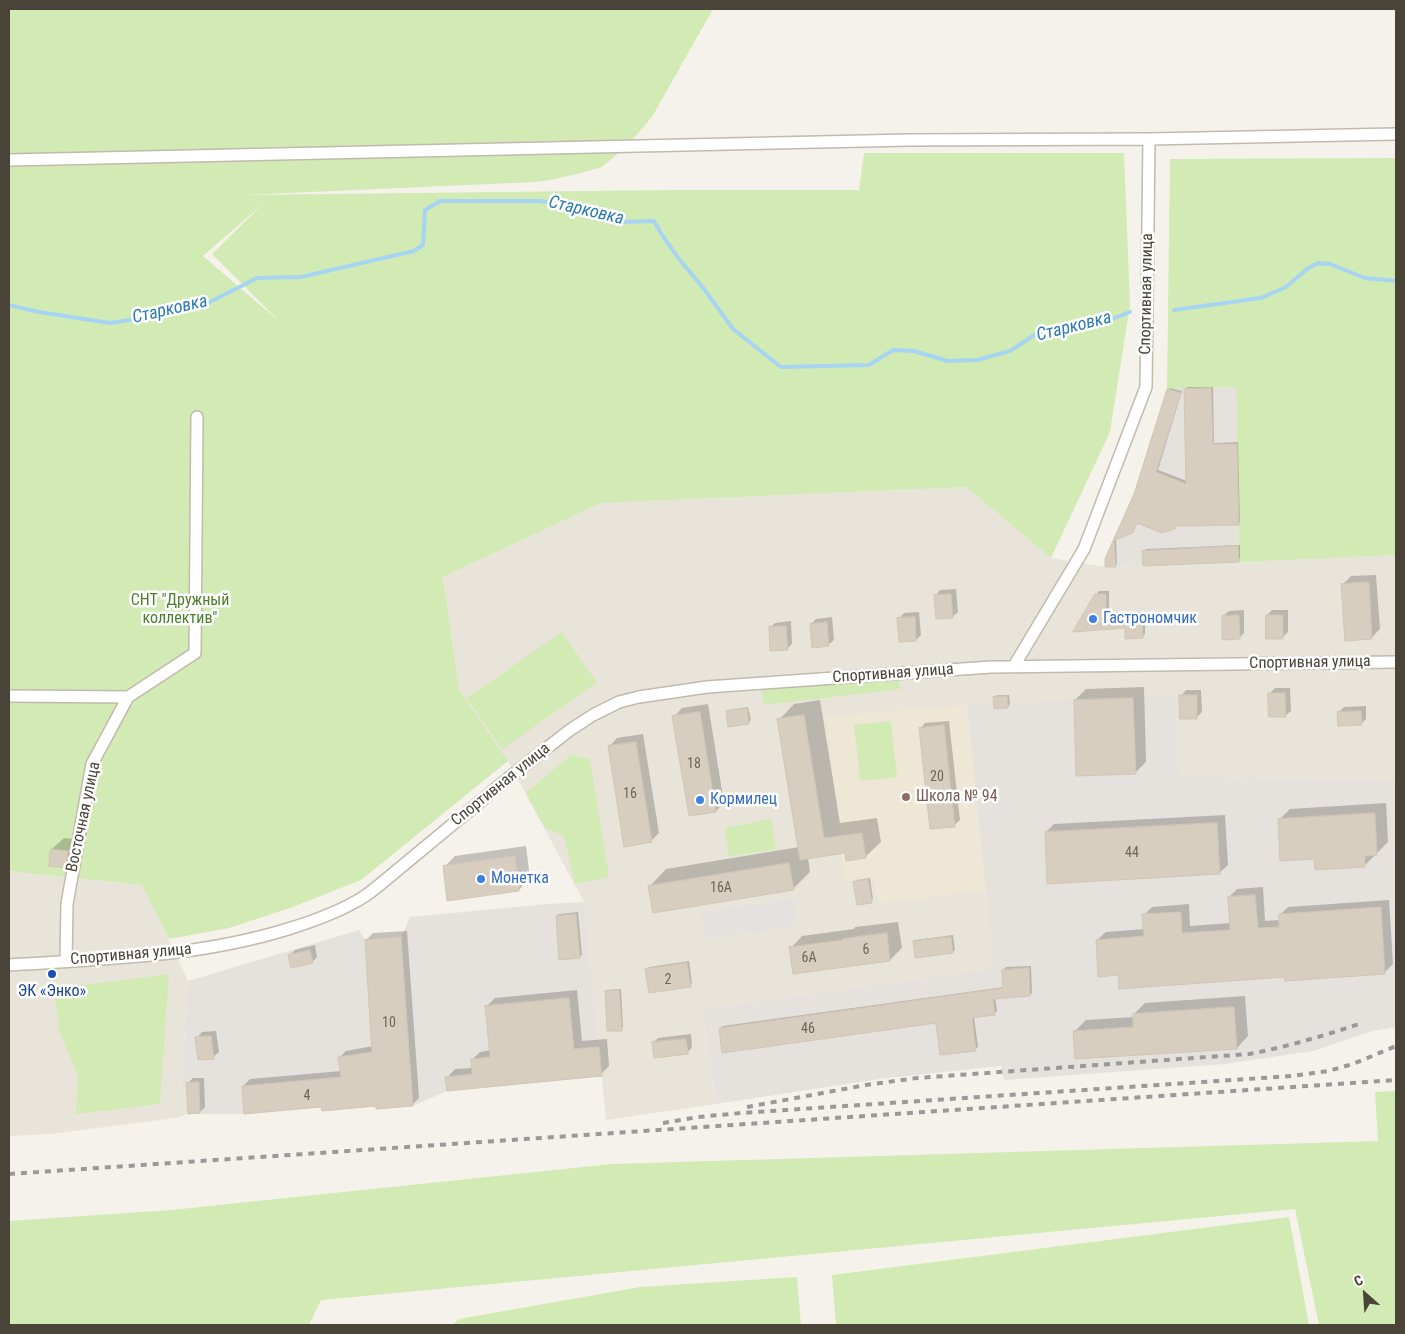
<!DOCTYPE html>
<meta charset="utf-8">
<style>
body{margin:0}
#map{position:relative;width:1405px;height:1334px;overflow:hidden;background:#f5f2eb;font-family:"Roboto Condensed",sans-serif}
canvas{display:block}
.frame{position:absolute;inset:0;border:10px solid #4a4338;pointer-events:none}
.north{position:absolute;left:1340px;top:1269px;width:50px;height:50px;-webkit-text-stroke:4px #fff;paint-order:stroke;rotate:334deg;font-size:14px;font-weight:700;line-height:20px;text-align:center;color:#4a4338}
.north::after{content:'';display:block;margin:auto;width:18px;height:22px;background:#4a4338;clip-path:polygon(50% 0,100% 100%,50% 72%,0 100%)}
</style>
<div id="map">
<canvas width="1405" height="1334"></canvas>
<div class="frame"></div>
<div class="north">С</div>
</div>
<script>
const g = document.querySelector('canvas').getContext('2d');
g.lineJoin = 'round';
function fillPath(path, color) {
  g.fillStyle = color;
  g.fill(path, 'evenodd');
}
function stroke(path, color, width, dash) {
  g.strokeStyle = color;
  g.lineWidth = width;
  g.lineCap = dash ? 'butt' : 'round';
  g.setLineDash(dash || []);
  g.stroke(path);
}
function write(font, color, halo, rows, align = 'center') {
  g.font = font + ' "Roboto Condensed",sans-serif';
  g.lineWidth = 5;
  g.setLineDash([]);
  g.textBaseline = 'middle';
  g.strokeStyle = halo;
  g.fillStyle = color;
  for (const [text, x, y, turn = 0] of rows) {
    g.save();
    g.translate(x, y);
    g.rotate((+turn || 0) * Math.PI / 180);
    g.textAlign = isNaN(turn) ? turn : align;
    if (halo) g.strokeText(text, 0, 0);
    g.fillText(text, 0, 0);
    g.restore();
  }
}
fillPath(new Path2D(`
 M966,487L1051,558L1105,567L1396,555V781L1178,775L1173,695L994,970L702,1009L716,1104L606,1120L584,902L508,761L459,689L443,577L601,503Z
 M9,871L143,885L188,981L181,1089L187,1090L188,1114L176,1118L50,1134L9,1136Z`), '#e9e4d9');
fillPath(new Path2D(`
 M1236,387L1239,562L1105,567V557L1134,494L1167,389Z
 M1174,695L1179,775L1396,781V1027L1372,1031L1313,1051L1224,1064L1004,1080L1001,1066L879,1079L716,1104L702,1009L994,969L967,705Z
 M584,902L602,1076L447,1091L413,1106L376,1109L372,1106L322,1111L321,1107L244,1114H188L187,1090H181L188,981L359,930L365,940L401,937L410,917L548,904Z`), '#e5e1dc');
fillPath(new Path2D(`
 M967,705L986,890L879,903L874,877L845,881L826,717Z`), '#efe7d5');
fillPath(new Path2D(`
 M9,9H713L652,117L627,146L602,167L581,173L551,180L535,182L243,195L673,190H859L864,153H1124L1130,305L1110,432L1051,558L966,487L601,503L443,577L459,689L508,761L361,880L293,907L229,928L169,939L142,885L9,871ZM264,203L212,254L281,323L203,256Z
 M1396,158V555L1239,562L1236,387L1167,389L1170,159Z
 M562,632L597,683L502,749L467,698Z
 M899,677L900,689L764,705L761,687Z
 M891,721L897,777L860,781L854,725Z
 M571,755L590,759L609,877L575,884L564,836L545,828L526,793Z
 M771,819L776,849L729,857L725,828Z
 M169,974L160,1104L76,1114L78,1075L59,1031L54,989Z
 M1396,1091V1325H1319L1295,1209L321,1300L309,1325H9V1221L171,1210L612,1164L1378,1141L1375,1092Z
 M1289,1217L1309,1325H836L832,1275Z
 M797,1277L801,1325H452L459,1319L640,1287Z`), '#d2eab3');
fillPath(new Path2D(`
 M794,899L797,926L705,939L701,912Z`), '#e4e2df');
fillPath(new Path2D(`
 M1187,387H1213L1214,443L1238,442L1240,522L1238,524L1177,525L1174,528L1138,522L1132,532L1116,538L1117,563L1115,566L1106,559L1135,495L1168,390L1170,388L1182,391L1158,470L1187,481L1185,390Z
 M1240,545V558L1238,560L1144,551L1146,549Z
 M1376,575L1380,629L1371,638L1342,585L1351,576Z
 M956,589L958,612L952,617L935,596L940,590Z
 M1099,591H1109V612H1145V634L1142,637L1126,627L1075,631L1096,595Z
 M1244,610V633L1239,638L1223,616L1229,611Z
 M1272,610H1288V632L1283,637L1267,615Z
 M919,612L921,635L916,640L899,619L904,613Z
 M832,617L834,640L828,645L811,624L816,619Z
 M791,621L792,644L787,649L770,628L775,623Z
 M1144,687L1146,762L1135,773L1075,700L1086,689Z
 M1275,688H1290L1291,711L1285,716L1269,694Z
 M1186,690H1201L1202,712L1196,718L1181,696Z
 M997,695H1009L1010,704L1007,707L995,698Z
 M820,700L840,823L877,818L881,842L865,857L846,851L808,857L810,872L793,889L650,886L666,869L799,847L779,720L794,704Z
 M708,704L724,803L716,811L690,815L674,717L682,708Z
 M1366,706V719L1361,724L1339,712L1344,707Z
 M748,707L751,720L748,723L727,712L730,710Z
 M949,721L960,820L954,825L920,729L925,723Z
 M643,734L659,833L651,841L609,747L617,738Z
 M1386,803L1388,842L1365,865L1279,820L1290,809Z
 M1225,815L1228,865L1219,873L1046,832L1054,824Z
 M64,838L79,840L76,856L65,867L52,849Z
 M526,846L530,879L519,890L444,867L455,856Z
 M870,878L873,899L871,901L855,882L857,880Z
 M1263,887L1265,921L1280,920V915L1288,907L1389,900L1393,964L1385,972L1286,976L1119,974L1097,940L1106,932L1145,929L1144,915L1152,907L1189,904L1190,926L1231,923L1229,897L1237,889Z
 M578,912L582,955L579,957L557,916L559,914Z
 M898,922L902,948L890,960L791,948L802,936L854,929L855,927Z
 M407,931L419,1098L412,1105L322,1106L243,1086L250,1079L341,1071L339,1058L346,1051L373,1046L366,940L373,933Z
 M953,935L955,950L953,952L914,942L916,940Z
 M315,945L317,957L312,962L290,955L295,950Z
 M689,961L692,983L690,986L647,969L649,967Z
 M1031,966L1032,993L1030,995L995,997L997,1011L994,1014L974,1017L978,1047L975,1049L937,1022L720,1029L723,1026L1004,987L1003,970L1006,967Z
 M621,989L623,1027L621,1029L606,992L608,990Z
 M577,990L582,1041L607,1039L609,1066L601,1074L447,1078L455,1069L473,1068L472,1060L480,1052L491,1050L487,1006L495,998Z
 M1245,996L1248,1036L1237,1048L1074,1032L1086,1020L1134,1017V1014L1145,1003Z
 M216,1031L219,1052L213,1057L197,1038L202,1032Z
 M691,1034L692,1047L687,1053L653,1043L658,1038Z
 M193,1078H204L205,1107L200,1112L188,1083Z`), '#0003');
stroke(new Path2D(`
 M9,305L39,312L110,323L162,315L210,302L257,278L301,277L414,251L423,245L425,210L440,201H539L592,209L617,222L654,221L662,235L679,259L704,289L733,329L781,367L869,365L893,350L914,351L948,361L977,360L1010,351L1036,334L1062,328L1101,323L1130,312
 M1174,310L1261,298L1286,287L1307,269L1318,263L1330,264L1365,278L1396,281`), '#a7d4f2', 4);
const building = new Path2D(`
 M1211,388L1213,444H1237L1239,525L1176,526L1175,529L1162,533L1137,523L1133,533L1114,540L1116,567H1105V559L1134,494L1167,389L1181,393L1156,472L1186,484L1184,389Z
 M1238,546L1239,562L1143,566L1142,551Z
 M1369,582L1372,639L1345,641L1341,584Z
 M951,594L953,618L936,619L934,595Z
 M1095,594H1106V615L1142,614L1143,638L1125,639V628L1073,632Z
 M1239,615L1240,639L1222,640V616Z
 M1266,615H1283V639H1266Z
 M915,617L916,641L899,642L897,618Z
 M827,622L829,646L812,648L810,624Z
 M786,626L788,650L770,651L769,627Z
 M1268,693H1285L1286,717H1269Z
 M1179,695H1197V719H1180Z
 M1007,696L1008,708L994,709L993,697Z
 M1133,698L1136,774L1076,776L1074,700Z
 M747,708L749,724L728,727L726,711Z
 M1361,711L1362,725L1338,726L1337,712Z
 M700,712L716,812L689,816L672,716Z
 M804,715L824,838L862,833L866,858L846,861L845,853L800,860L777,719Z
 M944,725L955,827L930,829L919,728Z
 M636,742L652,842L624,847L608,746Z
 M1375,813L1377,855L1365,856V867L1315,870L1314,859L1280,861L1278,819Z
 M1217,823L1220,874L1047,884L1045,832Z
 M51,849L68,851L66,868L49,866Z
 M515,856L519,891L447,901L443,866Z
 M789,863L794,890L653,913L648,886Z
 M868,879L872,903L857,905L853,882Z
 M1255,895L1258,928L1279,927V914L1381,907L1385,974L1285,981L1284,977L1119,989L1118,975L1098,977L1096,940L1144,936L1142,914L1181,912L1182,933L1230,930L1228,897Z
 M576,914L580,958L559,960L556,916Z
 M887,933L890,961L793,974L789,947L842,940V939Z
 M401,937L413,1106L376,1109V1106L322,1111L321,1107L244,1114L242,1086L341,1077L338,1057L372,1052L365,940Z
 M951,937L953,953L915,958L913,941Z
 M310,950L313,963L291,968L288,955Z
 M687,963L691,987L649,993L645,969Z
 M1029,968L1030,996L993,999L995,1015L972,1018L976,1051L940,1055L936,1023L722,1053L719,1028L1003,988L1002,970Z
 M619,990L622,1031H607L605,991Z
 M569,998L574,1049L599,1047L602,1076L447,1091L445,1077L472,1074L471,1059L490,1057L485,1006Z
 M1234,1007L1237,1049L1075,1059L1073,1031L1133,1027V1014Z
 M211,1036L214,1059L198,1060L195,1037Z
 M686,1039L688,1054L654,1058L652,1042Z
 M199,1082L200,1113L188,1114L186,1083Z`);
fillPath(building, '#d7cec0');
stroke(building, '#d2c6b3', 1);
const street = new Path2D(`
 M9,160L909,140L1149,139L1396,134
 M1014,666L1084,549L1146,387L1149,139
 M9,696L128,697
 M66,961L67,904L92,764L128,697L195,653L197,417
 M9,965C102,959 198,957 288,929C314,921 342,911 365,896C371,892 377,887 383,882L511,776L570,730L593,715L619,702L639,697L707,687L991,667L1396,662`);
stroke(street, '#c1baad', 14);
stroke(street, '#fff', 11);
stroke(new Path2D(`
 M747,1107L866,1085L917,1078L1249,1054C1286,1047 1323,1036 1359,1024
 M663,1123L698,1117L741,1113L1292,1076L1328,1071L1353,1064L1396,1046
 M9,1174L1396,1080`), '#999', 4, [6, 6]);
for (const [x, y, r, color] of [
 [1093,619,5,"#3f7fe0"],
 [906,797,5,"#8d6e63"],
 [700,800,5,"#3f7fe0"],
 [481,879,5,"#3f7fe0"],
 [52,974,5,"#1a4fb4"]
]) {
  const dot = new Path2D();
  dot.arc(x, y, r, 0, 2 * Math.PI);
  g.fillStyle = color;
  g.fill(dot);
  stroke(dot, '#fff', 2);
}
write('14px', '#6d665a', null, [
 ["18",694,764],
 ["20",937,777],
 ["16",630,794],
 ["44",1132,853],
 ["16А",721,888],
 ["6",866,950],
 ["6А",809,958],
 ["2",668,980],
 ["10",389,1023],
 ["46",808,1029],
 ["4",307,1096]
]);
write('16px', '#4a4338', '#fff', [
 ["Спортивная улица",1147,294,-89],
 ["Спортивная улица",1310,663,-1],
 ["Спортивная улица",893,674,-4],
 ["Спортивная улица",501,785,-39],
 ["Восточная улица",84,817,-78],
 ["Спортивная улица",131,955,-5]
]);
write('16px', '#4a7e29', '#fff', [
 ["СНТ \"Дружный",180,601],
 ["коллектив\"",180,619]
]);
write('16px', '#366cbe', '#fff', [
 ["Гастрономчик",1103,619],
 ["Кормилец",710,800],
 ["Монетка",491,879]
], 'left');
write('16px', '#785e54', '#fff', [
 ["Школа № 94",916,797]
], 'left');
write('16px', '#164399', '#fff', [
 ["ЭК «Энко»",52,992]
]);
write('italic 18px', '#2d7ab1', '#fff', [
 ["Старковка",586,211,13],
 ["Старковка",170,310,-13],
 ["Старковка",1074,327,-14]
]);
</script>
